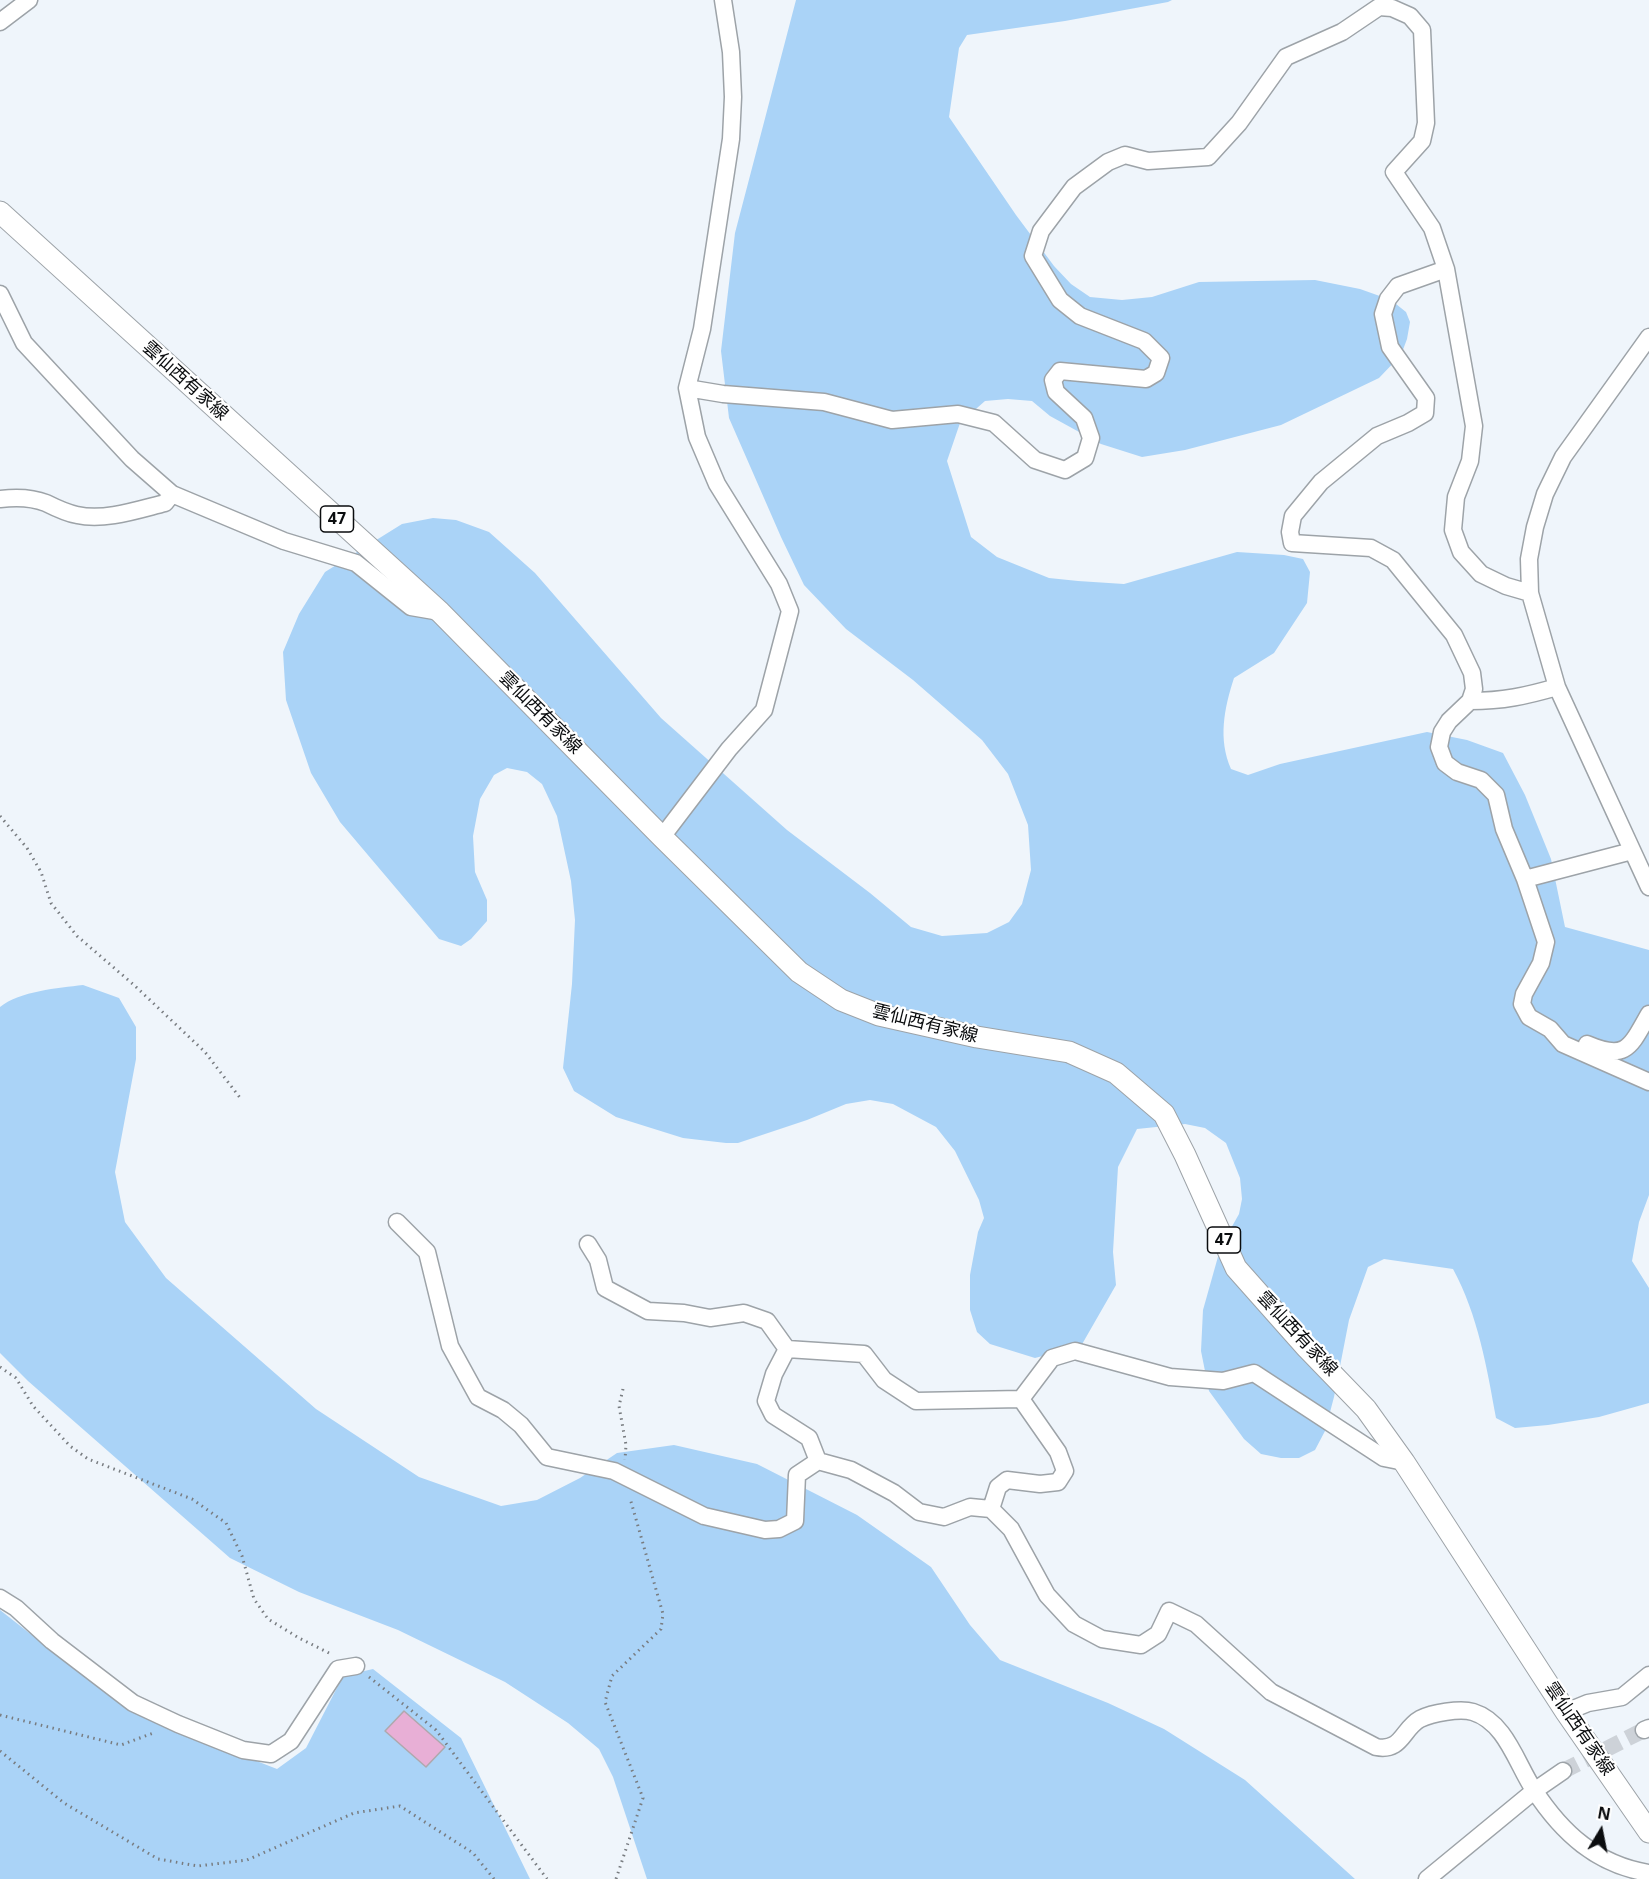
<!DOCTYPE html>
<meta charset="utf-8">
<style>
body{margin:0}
#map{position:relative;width:1649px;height:1879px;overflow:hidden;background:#eff5fb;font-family:"Open Sans",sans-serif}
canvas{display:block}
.north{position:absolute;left:1571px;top:1801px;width:60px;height:60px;-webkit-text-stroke:4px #fff;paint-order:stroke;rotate:10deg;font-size:16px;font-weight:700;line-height:24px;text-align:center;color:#0b0d0f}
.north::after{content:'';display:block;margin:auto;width:21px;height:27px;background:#0b0d0f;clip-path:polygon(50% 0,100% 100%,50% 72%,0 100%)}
</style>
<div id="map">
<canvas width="1649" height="1879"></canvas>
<div class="north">N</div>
</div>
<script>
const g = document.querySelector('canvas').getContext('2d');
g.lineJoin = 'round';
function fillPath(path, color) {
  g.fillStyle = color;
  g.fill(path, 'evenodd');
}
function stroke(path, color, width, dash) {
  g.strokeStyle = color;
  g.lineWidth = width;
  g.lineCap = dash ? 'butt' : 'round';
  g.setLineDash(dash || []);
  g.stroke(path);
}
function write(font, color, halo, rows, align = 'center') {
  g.font = font + ' "Open Sans","Noto Sans JP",sans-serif';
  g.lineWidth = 4.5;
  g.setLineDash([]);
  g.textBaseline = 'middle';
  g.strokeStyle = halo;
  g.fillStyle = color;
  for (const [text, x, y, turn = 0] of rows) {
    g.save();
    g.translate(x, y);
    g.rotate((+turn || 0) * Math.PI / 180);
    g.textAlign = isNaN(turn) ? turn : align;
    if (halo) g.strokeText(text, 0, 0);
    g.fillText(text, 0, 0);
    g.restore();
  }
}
fillPath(new Path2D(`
 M796,0H1172L1168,2L1065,21L967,35L959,48L949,117L1016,215L1054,266L1071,284L1090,297L1122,300L1152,297L1199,282L1315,280L1360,289L1391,300L1406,312L1410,322L1407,339L1401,355L1379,378L1281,425L1185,450L1142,457L1101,444L1050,416L1032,401L1008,399L985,401L960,423L947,461L971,537L997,557L1049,578L1078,581L1124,584L1237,552L1284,555L1303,559L1310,572L1307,603L1274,653L1234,678C1224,709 1218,739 1231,769L1248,775L1280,764L1427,732L1467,740L1503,753L1525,795L1551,859L1565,927L1649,950V1195L1639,1222L1632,1261L1649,1288V1403L1599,1417L1548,1425L1515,1428L1496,1418C1487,1368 1478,1315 1453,1269L1384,1259L1368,1267L1349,1320L1334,1397L1325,1431L1315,1450L1299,1458H1281L1261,1454L1244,1439L1209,1391L1201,1351L1203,1310L1221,1246L1239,1214L1242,1199L1240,1178L1226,1143L1205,1128L1185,1124L1137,1129L1118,1167L1113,1252L1116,1285L1081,1346L1035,1358L990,1344L977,1332L970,1310V1275L978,1232L984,1218L979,1200L955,1151L936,1127L893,1104L870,1100L846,1104L807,1120L738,1143H726L683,1138L616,1117L574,1091L563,1068L572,984L575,920L571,881L557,816L542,784L527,772L507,768L494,775L480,799L473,836L475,872L487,900V921L471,939L461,946L439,939L340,822L311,773L286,700L283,652L299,614L325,572L402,524L433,518L456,520L489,532L535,573L661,718L787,830L870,893L911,927L942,936L987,933L1009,922L1022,904L1031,870L1028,825L1008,774L982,740L913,680L846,629L804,585L781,537L729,418L721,351L735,233Z
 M83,985L119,998L136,1027V1059L115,1172L125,1222L166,1278L316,1409L419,1477L501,1506L537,1500L580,1478L617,1453L674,1445L757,1464L857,1515L931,1567L970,1625L1000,1660L1108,1703L1164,1729L1245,1780L1355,1879H647L613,1777L599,1749L568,1723L505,1682L398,1630L299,1592L230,1558L28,1381L0,1353V1007C20,991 58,988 83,985Z
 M0,1610L56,1654L190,1735L277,1769L306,1748L343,1676L373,1669L461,1738L530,1879H0Z`), '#aad3f7');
const building = new Path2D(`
 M404,1711L445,1747L426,1767L385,1731Z`);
fillPath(building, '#e8afd6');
stroke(building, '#afa8ad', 1.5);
stroke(new Path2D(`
 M1563,1771L1644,1730`), '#cdd2d8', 16, [16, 8]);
const minor = new Path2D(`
 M0,22L29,0
 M1446,269L1398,286L1388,299L1383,314L1390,347L1426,398L1425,413L1408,423L1377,436L1321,482L1293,516L1290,532L1292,543L1371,548L1393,560L1454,635L1472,673L1474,689L1470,701L1449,721L1442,732L1439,747L1445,763L1457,772L1481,780L1496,795L1504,829L1525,879L1546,942L1541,963L1524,994L1522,1004L1529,1017L1550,1029L1563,1044L1649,1082
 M0,294L24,343L132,459L172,494L284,541L356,563L411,607L440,612
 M1649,337L1563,457L1545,494L1535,527L1529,559L1530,593L1557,687L1649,887
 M687,388L723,394L824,402L892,420L958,414L994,423L1035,460L1065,470L1085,458L1091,438L1084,418L1056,392L1053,380L1060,371L1146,379L1156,373L1161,358L1144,341L1080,316L1060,300L1033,256L1041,231L1074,187L1108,162L1125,155L1148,161L1208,157L1239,123L1286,57L1342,32L1379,7L1392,8L1410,16L1422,30L1426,123L1422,141L1394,172L1432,228L1446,269L1474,426L1470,461L1456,497L1453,530L1461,552L1481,574L1506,586L1530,593
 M0,499C16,497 31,497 46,503C56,508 66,513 77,515C105,521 137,510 165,503L172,494
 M1470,701C1503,701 1526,696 1557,687
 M662,837L729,749L764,710L790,611L779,584L717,484L697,437L687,388L702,329L731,139L733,97L731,52L723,0
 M1525,879L1632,851
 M1587,1044C1627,1061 1630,1047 1649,1014
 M397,1222L427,1252L450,1346L478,1397L503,1410L521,1425L547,1457L614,1471L704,1516L765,1530L779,1529L795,1521L797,1475L818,1461L851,1470L894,1493L919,1512L944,1517L970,1507L991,1509L1011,1529L1047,1595L1074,1624L1102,1639L1141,1645L1158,1634L1169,1611L1196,1624L1271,1692L1376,1747C1402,1752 1402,1729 1420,1719C1432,1713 1460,1708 1473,1712C1506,1722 1517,1765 1534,1790C1562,1833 1597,1865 1649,1873
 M588,1244L598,1260L605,1288L648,1311L684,1313L710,1318L744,1313L767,1321L787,1349L864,1354L884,1380L916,1401L1021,1399L1052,1358L1075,1351L1170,1377L1223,1381L1254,1373L1384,1458L1404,1462
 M787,1349L774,1374L766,1401L773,1415L809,1438L818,1461
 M991,1509L998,1487L1007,1480L1040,1484L1058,1482L1065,1471L1058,1452L1021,1399
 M0,1598L16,1608L52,1641L133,1703L178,1724L243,1750L271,1754L291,1741L338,1669L356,1666
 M1566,1712L1588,1703L1622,1697L1649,1675
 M1644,1730L1649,1728
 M1427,1879L1534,1791L1563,1771`);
const major = new Path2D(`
 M0,212L440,612L662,837L799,972L841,1000L879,1015L977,1037L1069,1052L1116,1073L1164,1114L1185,1155L1236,1268L1307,1348L1366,1409L1404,1462L1566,1712L1649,1832`);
stroke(minor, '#9da3a8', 19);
stroke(major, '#9da3a8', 23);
stroke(new Path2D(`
 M0,816L27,848L41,872L51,903L77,936L134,985L205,1052L241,1099
 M0,1367L16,1378L33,1406L70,1446L88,1459L192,1499L226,1523L242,1556L254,1599L268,1619L299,1638L333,1655
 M623,1389L619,1406L626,1445L625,1460
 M369,1677L436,1730L547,1879
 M0,1715L121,1745L156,1732
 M0,1751L64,1803L158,1859L198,1866L247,1860L354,1813L400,1806L473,1853L494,1879
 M616,1879L643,1798L605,1702L612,1676L661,1629L663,1614L630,1498`), '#787c80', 3, [1.5, 4.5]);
stroke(minor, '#fff', 16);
stroke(major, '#fff', 21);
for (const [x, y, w] of [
 [337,519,33],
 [1224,1240,33]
]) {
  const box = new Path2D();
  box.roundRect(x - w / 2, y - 13, w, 26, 4.5);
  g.fillStyle = '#fff';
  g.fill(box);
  stroke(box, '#0b0d0f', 1.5);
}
write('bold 16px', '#0b0d0f', null, [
 ["47",337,519],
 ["47",1224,1240]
]);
write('18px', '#0b0d0f', '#fff', [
 ["雲仙西有家線",185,381,42],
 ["雲仙西有家線",540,713,45],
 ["雲仙西有家線",925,1024,14],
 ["雲仙西有家線",1297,1334,47],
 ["雲仙西有家線",1579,1729,56]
]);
</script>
